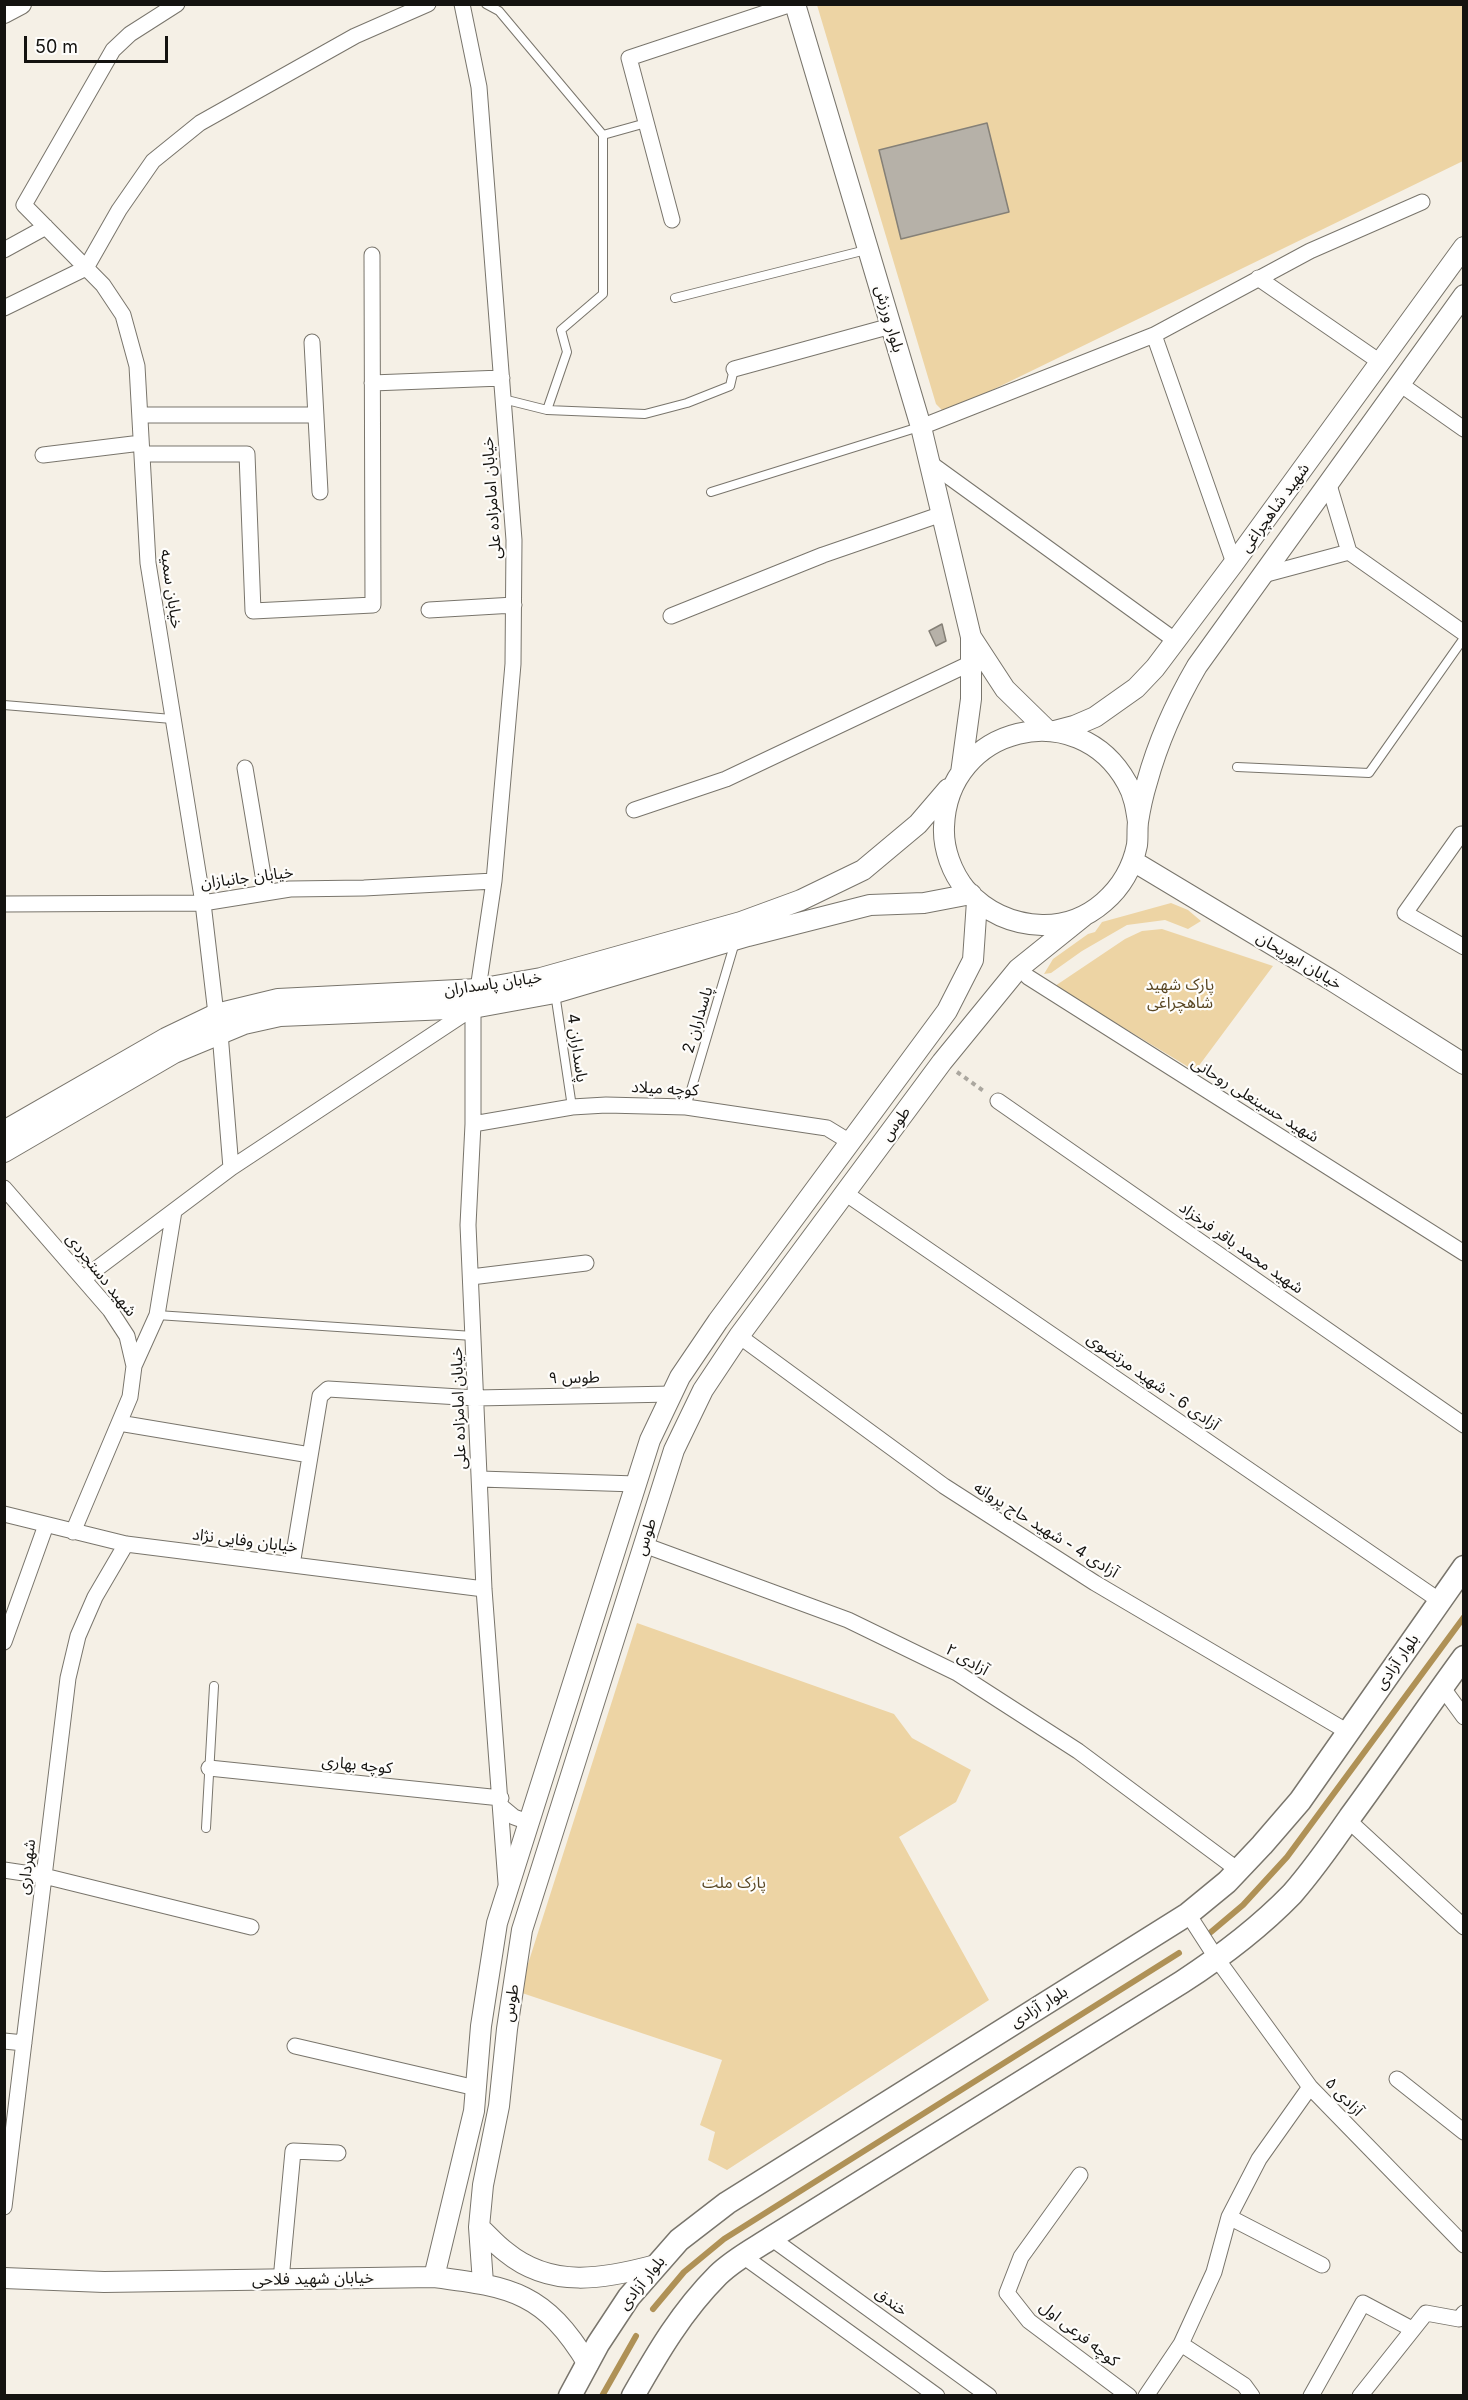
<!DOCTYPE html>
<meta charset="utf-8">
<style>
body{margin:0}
#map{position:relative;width:1468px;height:2400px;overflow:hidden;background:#f5f0e6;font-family:Inter,sans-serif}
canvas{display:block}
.frame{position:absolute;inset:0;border:6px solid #141310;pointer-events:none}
.scale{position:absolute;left:24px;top:36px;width:144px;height:27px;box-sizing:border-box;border:3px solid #141310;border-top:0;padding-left:8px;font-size:18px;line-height:21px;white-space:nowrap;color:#141310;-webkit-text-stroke:4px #fefdfb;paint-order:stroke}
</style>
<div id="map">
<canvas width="1468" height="2400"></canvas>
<div class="frame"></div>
<div class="scale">50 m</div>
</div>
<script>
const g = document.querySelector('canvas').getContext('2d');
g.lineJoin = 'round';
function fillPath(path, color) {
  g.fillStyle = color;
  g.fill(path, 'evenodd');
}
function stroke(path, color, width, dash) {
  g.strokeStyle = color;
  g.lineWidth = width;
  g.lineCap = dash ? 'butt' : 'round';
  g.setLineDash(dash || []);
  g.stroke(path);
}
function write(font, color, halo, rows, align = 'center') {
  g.font = font + ' Inter,"Noto Sans Arabic",sans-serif';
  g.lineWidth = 4.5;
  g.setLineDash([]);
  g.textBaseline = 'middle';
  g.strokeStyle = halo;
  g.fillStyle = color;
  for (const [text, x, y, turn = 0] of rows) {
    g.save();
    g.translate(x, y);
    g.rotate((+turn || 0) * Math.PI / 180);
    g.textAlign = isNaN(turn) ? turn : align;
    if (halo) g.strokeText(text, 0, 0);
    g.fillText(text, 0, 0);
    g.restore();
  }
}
fillPath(new Path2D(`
 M817,5H1463V161L949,411L942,410L936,404Z
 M1171,903L1188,910L1201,921L1188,929L1165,920L1127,925L1082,951L1051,973L1044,974L1053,959L1088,934L1095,932L1102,922Z
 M1162,929L1273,966L1195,1071L1055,986L1125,939L1142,931Z
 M637,1623L894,1714L912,1738L971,1770L956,1802L899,1837L989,2000L727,2170L708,2160L715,2132L700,2125L722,2060L519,1992Z`), '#edd4a4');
stroke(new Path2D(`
 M1211,1932L1243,1905L1287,1857L1464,1617
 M653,2309L684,2272L724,2239L1179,1953
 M602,2396L636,2336`), '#af9156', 6);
const building = new Path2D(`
 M987,123L1009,212L901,239L879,150Z
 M942,624L946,641L936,646L929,631Z`);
fillPath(building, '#b6b1a8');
stroke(building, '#858077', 1.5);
const service = new Path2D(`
 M486,4L499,11L603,135L646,123
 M675,298L866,250
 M503,399L547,410L645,414L687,403L730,386L734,369
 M547,410L567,352L561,330L603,294V135
 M711,492L919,427
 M4,705L172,719
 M1237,767L1369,773L1464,638
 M555,993L572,1107
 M686,1107L735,942
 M157,1315L473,1336
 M206,1828L214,1686`);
const minor = new Path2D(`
 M177,4L130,34L113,50L24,205L103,285L123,315L137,366L148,563L203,903L216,1014
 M462,4L479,87L514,540L513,664L494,881L478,989
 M672,220L629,58L792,4
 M4,250L46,227
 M1258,278L1380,362
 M4,308L86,268L119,210L153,161L200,123L355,36L428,4
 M1154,335L1310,251L1422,202
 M312,342L320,492
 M734,369L891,326
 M372,383L502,378
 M1400,384L1464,429
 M140,415H316
 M921,427L1154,335L1234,563
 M142,454H247L253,611L373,605L372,255
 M43,455L141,443
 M930,463L1176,641
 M1329,485L1349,552
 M1349,552L1464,633
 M1263,575L1349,552
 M429,610L514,605
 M671,616L823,555L942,514
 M245,768L266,893
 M634,810L726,779L971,663
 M1464,836L1461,834L1405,913L1464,947
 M4,904L203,903L290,889L364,888L494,881
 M1028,977L1464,1253
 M473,1008V1124L468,1225L484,1589L506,1883
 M220,1033L231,1168
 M998,1101L1464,1425
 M473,1124L572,1107L606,1105L686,1107L827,1128L850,1142
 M4,1188L110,1310L127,1336L134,1366L130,1397L73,1532
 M845,1193L1440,1601
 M471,1277L586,1263
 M83,1279L231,1168L473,1008
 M739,1336L944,1486L1095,1583L1348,1732
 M134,1366L157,1315L174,1211
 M119,1423L310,1455
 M480,1479L636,1484
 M4,1514L126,1544L484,1589
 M644,1545L848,1620L957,1673L1078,1751L1238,1870
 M292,1565L320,1396L328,1389L476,1398L672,1394
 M4,1642L46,1525
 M1442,1687L1464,1717
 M209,1768L501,1798
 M502,1807L514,1817L528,1822
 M1348,1820L1464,1927
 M4,1870L44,1876L251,1927
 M1188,1914L1217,1959L1310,2087L1464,2245
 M4,2041L24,2043
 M295,2046L476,2088
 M1397,2079L1464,2132
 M1080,2175L1021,2257L1007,2293L1029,2321L1129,2396
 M4,2207L68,1678L78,1636L95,1597L126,1544
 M1229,2217L1322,2265
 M771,2238L989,2396
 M743,2256L937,2396
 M281,2280L293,2151L338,2153
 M1181,2344L1244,2385L1252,2396
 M1146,2396L1181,2344L1214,2272L1229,2217L1259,2159L1310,2087
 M1311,2396L1363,2303L1412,2329
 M1360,2396L1426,2313L1459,2319L1464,2313`);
const tertiary = new Path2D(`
 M795,4L921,427L971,637V699L961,773
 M4,13L21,4
 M971,637L1005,689L1048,731
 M1055,731L1074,726L1095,717L1136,688L1155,668L1234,563L1464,247
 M1138,822C1136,808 1134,795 1127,783C1078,694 947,726 944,827C943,849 952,873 966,890C986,912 1011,924 1042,925C1089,926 1128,890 1137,845C1138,837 1137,830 1138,822C1140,809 1143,795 1147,782C1158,742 1176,702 1197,666L1464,295
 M1133,861L1331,980L1464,1064
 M4,1131L166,1038L216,1014L278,999L478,989L541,978L741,922L801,900L863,870L918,824L948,789
 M4,1152L174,1053L244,1024L280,1016L473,1008L555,993L748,936L870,905L924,903L971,894
 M479,2227C488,2235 496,2245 506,2252C551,2289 604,2279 656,2265
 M434,2277L474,2111L481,2026L497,1923L650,1440L680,1377L718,1321L947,1011L973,960L977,901
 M4,2278L104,2282L434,2277C513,2287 545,2293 588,2364
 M483,2283L479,2227L483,2185L499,2106L507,2029L522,1930L674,1450L703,1390L739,1336L942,1062L1018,969L1084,916`);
const secondary = new Path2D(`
 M570,2396L598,2344L629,2297L679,2240L727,2203L1188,1914L1227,1882L1262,1845L1300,1801L1464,1567
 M633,2396C658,2352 682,2311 718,2275C733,2260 754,2249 771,2238L1182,1982C1222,1956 1259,1928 1292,1894C1313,1870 1332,1843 1350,1817C1389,1764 1425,1710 1464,1657`);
stroke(service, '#79756c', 10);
stroke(minor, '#79756c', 17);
stroke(tertiary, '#79756c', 22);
stroke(secondary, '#79756c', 25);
stroke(new Path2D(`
 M957,1072L985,1092`), '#aba79f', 4, [4.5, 4.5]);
stroke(service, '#fff', 8);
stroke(minor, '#fff', 15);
stroke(tertiary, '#fff', 20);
stroke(secondary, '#fff', 22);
write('16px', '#141310', '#fefdfb', [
 ["بلوار ورزش",889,319,74],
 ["خیابان امامزاده علی",492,498,-94],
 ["شهید شاهچراغی",1275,508,-54],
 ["خیابان سمیه",171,589,82],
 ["خیابان جانبازان",247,878,-7],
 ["خیابان ابوریحان",1299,961,31],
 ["خیابان پاسداران",493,984,-8],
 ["پاسداران 2",698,1020,-73],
 ["پاسداران 4",577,1048,82],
 ["کوچه میلاد",665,1089,3],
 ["شهید حسینعلی روحانی",1255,1100,32],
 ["طوس",896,1124,-54],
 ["شهید محمد باقر فرخزاد",1241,1248,35],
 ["شهید دستجردی",101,1275,51],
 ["طوس ۹",574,1378,-1],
 ["آزادی 6 - شهید مرتضوی",1153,1382,35],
 ["خیابان امامزاده علی",459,1408,-92],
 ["آزادی 4 - شهید حاج پروانه",1046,1530,32],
 ["طوس",646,1537,-72],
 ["خیابان وفایی نژاد",245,1541,7],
 ["آزادی ۲",967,1660,30],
 ["بلوار آزادی",1397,1662,-55],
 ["کوچه بهاری",357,1765,6],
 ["شهرداری",27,1867,-83],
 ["طوس",511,2003,-81],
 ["بلوار آزادی",1039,2007,-32],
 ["آزادی ۵",1344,2097,46],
 ["خیابان شهید فلاحی",313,2279,-1],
 ["بلوار آزادی",642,2283,-51],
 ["خندق",891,2302,36],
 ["کوچه فرعی اول",1079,2334,38]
]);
write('16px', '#584622', '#fefdfb', [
 ["پارک شهید",1180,985],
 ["شاهچراغی",1180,1003],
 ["پارک ملت",734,1883]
]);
</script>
